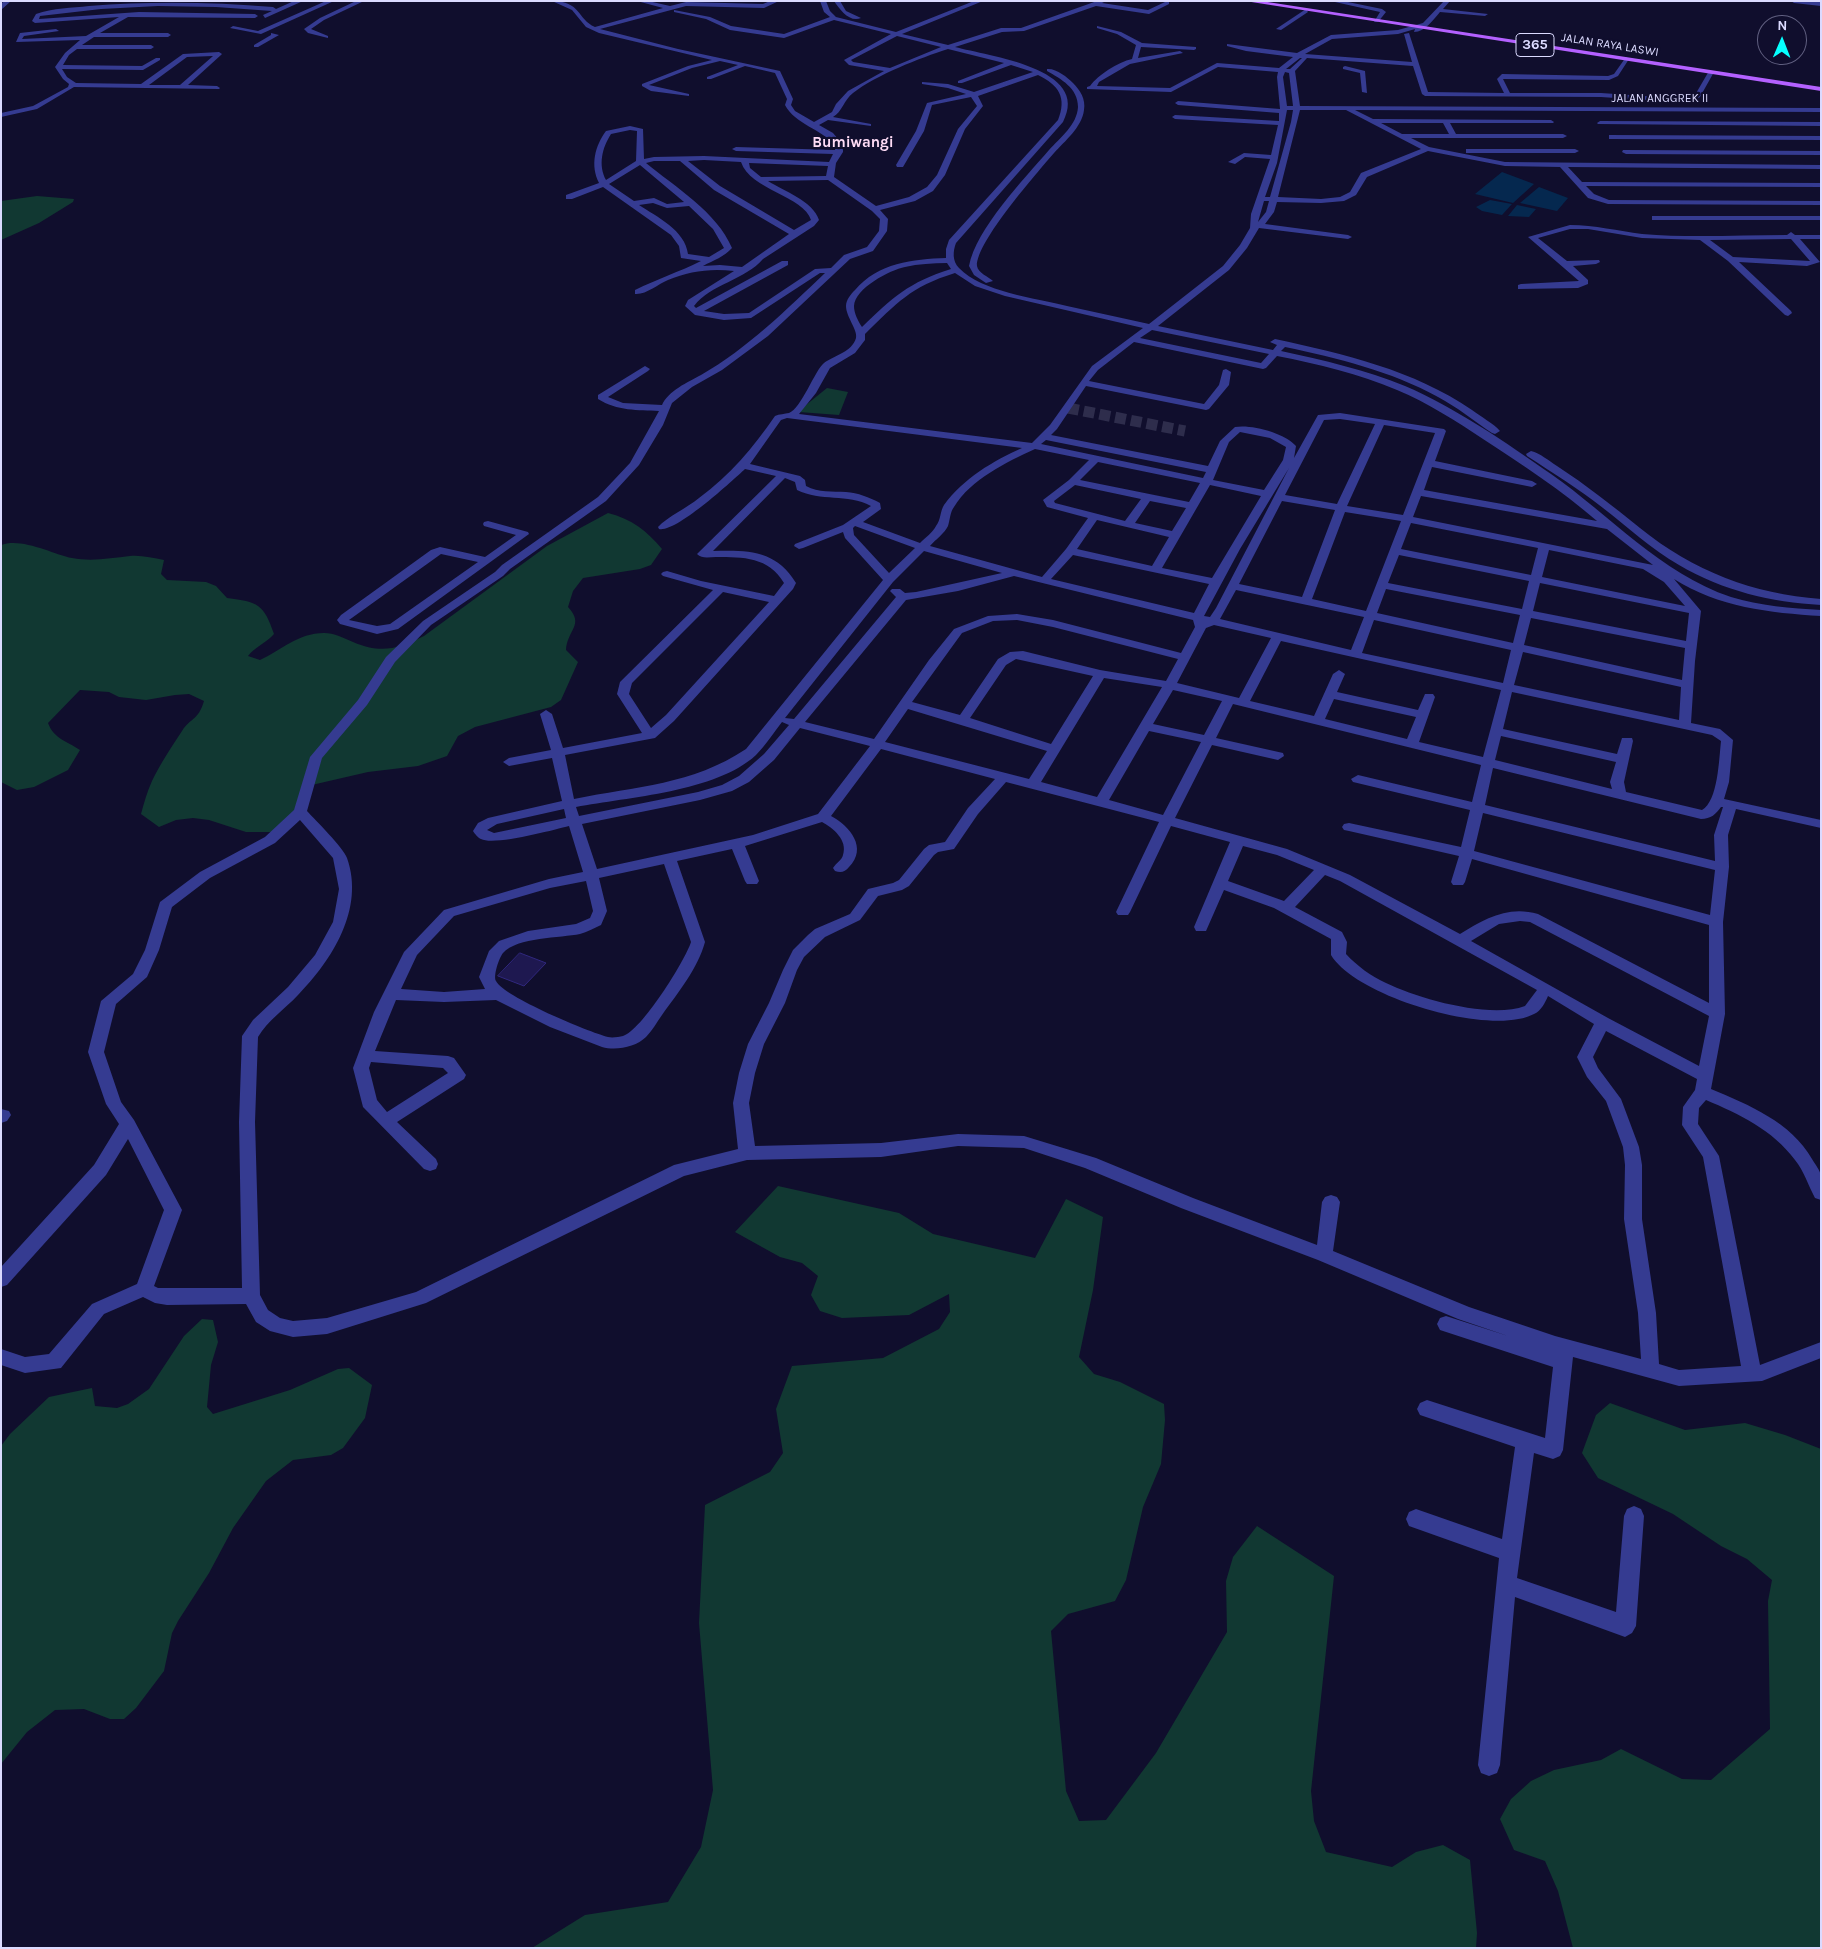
<!DOCTYPE html>
<style>
body{margin:0}
#map{position:relative;width:1822px;height:1949px;overflow:hidden;background:#100e2d;font-family:Karla,sans-serif}
canvas{display:block}
.frame{position:absolute;inset:0;border:2px solid #dbdaff;pointer-events:none}
.north{position:absolute;left:1757px;top:15px;width:50px;height:50px;box-sizing:border-box;background:#100e2d;border:1px solid #616081;border-radius:50%;rotate:1deg;font-size:14px;font-weight:700;line-height:20px;text-align:center;color:#dbdaff}
.north::after{content:'';display:block;margin:auto;width:18px;height:22px;background:#06fffe;clip-path:polygon(50% 0,100% 100%,50% 72%,0 100%)}
</style>
<div id="map">
<canvas width="1822" height="1949"></canvas>
<div class="frame"></div>
<div class="north">N</div>
</div>
<script>
const g = document.querySelector('canvas').getContext('2d');
g.lineJoin = 'round';
function fillPath(path, color) {
  g.fillStyle = color;
  g.fill(path, 'evenodd');
}
function stroke(path, color, width, dash) {
  g.strokeStyle = color;
  g.lineWidth = width;
  g.lineCap = dash ? 'butt' : 'round';
  g.setLineDash(dash || []);
  g.stroke(path);
}
function write(font, color, halo, rows, align = 'center') {
  g.font = font + ' Karla,sans-serif';
  g.lineWidth = 4.5;
  g.setLineDash([]);
  g.textBaseline = 'middle';
  g.strokeStyle = halo;
  g.fillStyle = color;
  for (const [text, x, y, turn = 0] of rows) {
    g.save();
    g.translate(x, y);
    g.rotate((+turn || 0) * Math.PI / 180);
    g.textAlign = isNaN(turn) ? turn : align;
    if (halo) g.strokeText(text, 0, 0);
    g.fillText(text, 0, 0);
    g.restore();
  }
}
fillPath(new Path2D(`
 M37,196L74,199L73,202L39,223L1,240V201Z
 M827,388L848,392L839,415L799,412L806,405Z
 M608,513C632,519 647,531 662,549L651,565L640,569L583,578L573,591L568,607C585,625 567,630 566,650L578,662L561,700L551,707L475,727L458,736L447,756L418,766L368,772L303,787L300,814L279,832H246L209,820L193,818L176,820L159,827L141,814C144,803 147,792 152,781C160,764 171,748 182,731C191,717 198,721 204,701L189,694L175,695L146,700L119,697L109,692L80,690L48,723C54,739 67,741 80,750L68,770L34,787L17,790L1,782V545C21,537 53,554 72,558C92,562 111,558 130,556C141,555 153,558 164,560L161,574L167,580L206,582L216,586L227,598C258,602 264,604 274,634C266,643 255,647 248,656L260,660C282,650 298,633 324,633C334,633 344,638 353,642C381,654 398,649 424,636L547,546Z
 M778,1186L899,1213L933,1234L1035,1258L1066,1199L1103,1217L1093,1290L1079,1357L1094,1374L1120,1382L1164,1404L1165,1420L1161,1464L1143,1507L1126,1580L1115,1601L1068,1614L1051,1631L1066,1791L1079,1821L1106,1820L1156,1753L1227,1632L1226,1581L1233,1557L1257,1526L1334,1576L1311,1791L1314,1821L1326,1852L1392,1867L1416,1852L1443,1845L1470,1860L1477,1933L1476,1948H532L585,1915L668,1902L701,1847L713,1790L699,1623L705,1505L770,1472L783,1453L776,1409L792,1366L883,1358L939,1329L950,1312L949,1294L909,1315L842,1318L820,1311L811,1295L818,1276L802,1263L780,1257L735,1232Z
 M202,1319L213,1320L218,1342L211,1365L207,1407L213,1414L290,1390L338,1369L349,1368L372,1385L365,1418L343,1448L331,1455L293,1460L266,1481L233,1528L209,1573L178,1621L172,1633L164,1671L136,1708L124,1719H110L84,1709L55,1710L27,1732L1,1764V1446L10,1434L49,1397L92,1388L95,1406L117,1408L128,1404L149,1389L184,1336Z
 M1610,1403L1685,1430L1745,1423L1785,1435L1821,1449V1948H1573L1558,1891L1545,1861L1514,1850L1500,1819L1511,1799L1531,1781L1554,1770L1601,1760L1621,1749L1682,1779L1711,1780L1770,1729L1768,1601L1772,1580L1747,1559L1721,1546L1673,1514L1598,1478L1582,1453L1596,1415Z`), '#113832');
fillPath(new Path2D(`
 M1502,172L1534,184L1513,203L1475,194Z
 M1539,187L1568,198L1557,211L1520,203Z
 M1490,200L1512,204L1502,215L1482,211L1476,207Z
 M1517,205L1536,209L1529,217L1508,216Z`), '#05284f');
const building = new Path2D(`
 M520,953L546,963L524,986L498,976Z`);
fillPath(building, '#1e1850');
stroke(building, '#30287e', 1);
stroke(new Path2D(`
 M1068,408L1185,431`), '#2e2d4c', 11, [11, 5]);
fillPath(new Path2D(`
 M4,1H11L1,10V4Z
 M294,1H303L265,18L263,15L272,11L216,7L158,6L101,9L40,16L39,19L139,12L255,14L258,16L255,18L128,17L100,33H168L171,35L168,37H94L82,45H151L154,47L151,49H77L69,55L63,65L142,66L156,58H160V60L143,70L62,69L67,77L76,83L141,84L183,54L219,52L222,54L221,55L188,85L217,86L220,88L219,89L74,87L37,109L1,117V113L33,106L68,87L69,84L63,79L55,67L65,53L80,40L16,42L20,33L56,29L59,31L24,36L22,39L86,36L119,17L35,23L32,21L36,14C53,8 72,8 89,6C150,1 212,2 273,7L276,9ZM213,56L180,85H149L187,57Z
 M326,1H334L261,34L230,28L233,26L258,31Z
 M356,1H364L324,20L311,29L328,36V38L308,33L304,29L320,18Z
 M552,1C581,1 577,19 595,27L663,8L637,1H648L670,6L686,2L763,4L770,1H779L764,8L686,6L600,29L678,49L780,71L793,99L791,105L795,111L814,122L832,112L836,104L848,91L884,71L849,65L844,60L891,34L834,20L784,38L730,30L706,19L674,12V10L710,17L731,26L784,34L830,17L824,12L820,1H826L830,11L836,17L896,32L974,1H983L902,34L948,45L1001,28H1021L1097,1H1106L1102,3L1148,10L1165,2H1169V4L1149,14L1096,6L1024,31L1002,32L955,47C988,56 1092,68 1063,122L956,243C953,251 952,261 959,268C982,292 1035,298 1067,306C1094,312 1122,318 1149,324L1223,266L1240,245L1250,228L1251,214L1270,159L1245,157L1235,164L1228,162L1244,153L1271,155L1278,125L1175,119L1172,117L1175,115L1279,121V113L1178,105L1175,103L1178,101L1280,109L1277,77L1278,72L1218,67L1171,92L1087,89V87L1090,86C1098,75 1118,62 1132,59L1136,45L1117,34L1097,28V26L1121,32L1142,43L1196,47V49L1194,50L1141,47L1138,58L1180,51L1183,53L1130,64L1099,82L1097,86L1170,88L1217,63L1279,68L1293,57L1246,51L1227,46V44L1297,53L1331,35L1398,30L1423,23L1444,1H1450L1443,9L1488,14L1485,16L1440,12C1433,20 1425,32 1414,32L1415,29L1398,34L1332,39L1305,54L1412,62L1404,34L1409,33L1428,92L1504,93L1497,79L1502,74L1608,76L1614,74L1626,57L1629,59L1618,76L1609,80L1503,79L1510,93H1601L1688,99L1695,95L1709,71L1714,72L1700,97L1689,103L1601,97L1425,96L1422,94L1413,66L1307,58L1295,71L1300,106L1821,108V112L1355,110L1373,119L1551,120L1554,122L1553,123H1450L1456,134H1563L1567,136L1563,138H1411L1429,147L1505,162L1821,165V169L1568,167L1582,182L1821,183V187L1586,186L1594,194L1609,200L1821,201V205L1608,204L1588,198L1560,167L1505,166L1428,151L1367,177L1356,195L1344,201L1321,203L1277,202L1274,212L1265,224L1348,235L1352,237L1348,239L1259,228L1247,248L1229,270L1158,326L1273,350L1277,345L1270,342L1275,339C1344,354 1414,370 1472,410C1481,417 1493,423 1500,431L1495,434L1492,433C1474,421 1457,407 1438,397C1391,371 1337,358 1285,347L1281,351C1323,360 1366,370 1405,386C1454,407 1507,443 1551,474C1611,516 1660,573 1731,597C1760,606 1791,608 1821,610V616C1770,613 1718,607 1674,579L1701,611L1695,661L1691,723L1720,729L1733,740L1729,782L1724,799L1821,820V828L1736,809L1728,835L1729,867L1723,922L1725,1014L1711,1089C1749,1105 1791,1122 1812,1159C1815,1164 1820,1170 1821,1176C1822,1184 1821,1192 1821,1200L1815,1198C1808,1185 1804,1171 1795,1160C1773,1130 1739,1114 1706,1100L1699,1108L1698,1124L1719,1156L1760,1365L1821,1342V1358L1762,1381L1679,1386L1573,1357L1563,1450L1560,1456L1553,1459L1534,1453L1517,1578L1616,1612L1624,1516L1627,1509L1634,1506L1641,1509L1644,1516L1636,1626L1632,1633L1625,1637L1515,1597L1500,1765L1497,1773L1489,1776L1481,1773L1478,1765L1499,1558L1409,1526L1406,1519L1409,1512L1416,1509L1502,1539L1515,1447L1420,1415L1417,1409L1420,1403L1427,1400L1545,1438L1553,1367L1440,1330L1437,1324L1440,1318L1446,1316L1508,1336L1458,1319L1318,1260L1181,1208L1085,1168L1024,1148L958,1146L881,1157L747,1160L684,1176L426,1303L327,1334L293,1337L270,1331L256,1322L246,1304L167,1305L155,1303L143,1297L104,1314L61,1368L25,1373L1,1365V1349L25,1357L49,1354L92,1304L137,1284L164,1210L128,1139L106,1175L7,1285L1,1287V1267L94,1165L119,1124L106,1104L88,1052L101,1001L133,974L145,950L160,902L200,872L265,837L294,810L310,757L358,700L386,657L423,621L495,572L502,565L598,497L630,463L659,411C638,410 617,411 598,399V395L645,366L650,369L648,371L608,397L623,403L662,405C668,391 688,382 701,375C748,348 786,310 825,273H820L751,318L724,320L695,315L685,306L688,300L734,271C711,268 689,271 668,280C658,284 646,295 635,294V290C657,279 679,272 701,261L681,258L679,246L671,235L603,187L572,199H566V195L599,183C590,165 595,146 606,131L630,126L643,129L644,159L654,157L704,156L829,162L833,154L736,151L732,149L736,147L835,150V145C821,129 795,124 785,105L787,99L775,73L745,66L711,79H707V77L738,65L720,61L692,68L649,85L689,94V96L651,91L642,86V84L688,66L712,60L599,33L586,27L572,10ZM897,36L941,47L890,68L853,62L851,60ZM948,49L1004,63L958,81V83H962L1011,65L1033,72L974,92L948,84L922,82V84L948,88L966,94L927,103L916,131L896,165L897,167H903L924,131L932,105L971,97L977,106L958,129L937,175L927,187L909,197L876,206L834,177L836,163L843,152V145L833,133L819,125L828,120L871,126V124L833,117C842,112 844,100 853,93C876,75 920,58 948,49ZM1300,58H1302L1290,69H1286ZM1285,72L1289,73L1293,106H1287L1283,77ZM1038,75C1059,85 1067,98 1058,120L949,240L946,249V258C913,259 878,263 855,290C851,294 846,300 846,306C846,317 858,330 856,338C852,352 835,355 824,363C815,370 801,409 789,413C785,414 779,414 775,416C753,448 730,475 699,498C687,508 667,517 658,527L659,529C676,533 732,481 745,469L776,476L697,554C702,559 709,557 716,557C743,557 769,557 784,583L774,596L701,581L667,571L663,572L661,574L663,576L713,590L620,682L617,694L642,733L563,748L552,714L546,710L540,714L551,750L509,758L503,762L509,766L552,758L562,801L488,818L478,823L473,831C475,834 478,838 481,839C494,846 553,830 569,826L583,872L549,879L444,910L404,952L374,1012L353,1068L363,1107L424,1169L430,1171L436,1169L438,1164L436,1159L397,1122L464,1079L466,1075L454,1058L448,1056L375,1051L396,1000L444,1002L496,1000L550,1027L602,1047C616,1051 636,1047 646,1037C652,1031 657,1022 662,1015C678,993 698,968 705,942L677,861L732,849L745,881L747,884H757L759,881L745,846L822,822C833,828 848,840 843,855C842,860 836,863 833,868L835,871C841,873 845,872 849,867C868,848 850,826 831,816L881,749L995,779L968,808L945,842L929,845L924,849L899,880L893,883L868,889L850,914L815,929L808,935L793,950L783,970L769,1003L748,1044L739,1073L733,1103L738,1149L674,1165L416,1292L327,1318L293,1321L280,1318L268,1310L260,1295L255,1122L258,1037C268,1020 285,1009 298,995C332,960 365,909 347,858C343,847 316,821 307,811L322,758L367,705L395,662L431,625L503,576L510,569L606,501L639,465L663,425L672,403L692,387L722,370L768,336L850,259L873,251L887,231L888,219L880,210L915,201L933,191L945,175L965,129L983,106L978,96ZM1287,110H1293L1291,122L1270,197H1265L1277,163ZM1300,110H1346L1421,149L1361,173L1350,192L1340,197L1321,199L1278,197ZM1381,123H1443L1449,134H1402ZM630,130L637,131L636,161L606,180C598,165 602,148 611,134ZM704,160L741,162C750,190 804,196 811,220L794,230L720,186L688,161ZM654,161H680L714,190L789,234L742,267L720,265L703,266C714,260 724,257 732,248C717,212 675,187 646,163ZM749,163L828,166L826,176L761,177L750,168ZM640,165L684,202L667,204L654,198L634,201L609,184ZM828,180L872,211L880,219L879,231L867,247L844,255L831,268L815,269L749,313L724,314L704,311L788,265V261H782L696,308L694,306C711,284 745,280 763,259L814,226L819,220C813,201 784,191 768,181ZM1264,201H1269L1266,212L1258,222ZM653,203L667,208L689,206L713,229L724,248L709,257L688,254C685,230 657,217 639,205ZM947,263L951,269C909,282 892,298 862,327C858,321 854,313 854,306C855,288 890,270 905,267C918,264 933,263 947,263ZM955,273L975,286L1005,296L1143,328L1092,366L1050,425L1032,443L799,414L816,393L830,368L855,353L865,340V334C897,303 910,287 955,273ZM1152,330L1269,354L1261,363L1140,338ZM1134,342L1263,369L1266,368L1277,356C1318,364 1359,374 1397,390C1428,403 1456,421 1483,439C1523,465 1561,490 1597,521L1424,490L1432,467L1532,487L1537,484L1532,481L1435,461L1446,431L1444,429L1340,413L1318,415L1294,458L1296,446C1285,433 1251,424 1235,427L1220,441L1208,466L1051,435L1057,429L1086,386L1206,410L1209,409L1229,385L1231,372L1226,369L1223,370L1219,385L1204,404L1089,381L1098,370ZM787,418L1022,448C993,461 964,478 944,505C940,511 941,520 936,526C933,532 925,538 920,543L863,522L881,509L880,503C869,497 858,493 846,492C832,491 819,493 806,486L805,480L800,476L750,464L781,420ZM1340,419L1375,424L1337,504L1285,495L1324,420ZM1384,425L1435,433L1403,515L1347,506ZM1240,432L1270,438L1286,447L1283,460L1264,490L1213,480L1229,442ZM1046,440L1206,472L1203,478L1041,444ZM1035,449L1089,460L1069,480L1043,500L1047,507L1088,518L1066,549L1042,577L930,546C935,540 945,533 948,526C950,520 950,512 954,507C971,479 1007,462 1035,449ZM1098,462L1200,483L1189,502L1080,480ZM1289,468L1216,608L1210,617L1204,616L1240,549ZM785,478L795,482L797,490C821,502 847,493 871,506L843,525L795,544L794,546L799,549L803,548L843,532L845,538L883,580L746,749C692,785 637,786 574,799L565,755L655,738L674,721L793,589L796,583C776,550 748,550 713,551ZM1075,485L1141,499L1125,521L1055,503L1054,501ZM1210,485L1261,496L1212,578L1162,568ZM1421,496L1607,529L1653,565L1413,517ZM1150,501L1186,508L1172,531L1135,523ZM1282,501L1335,510L1302,597L1239,584ZM1345,512L1401,521L1366,611L1312,599ZM1097,520L1169,537L1152,566L1077,549ZM1411,523L1538,548L1531,575L1401,549ZM855,526L915,548L889,573L854,535L853,528ZM1549,550L1643,569L1664,582L1685,606L1542,577ZM924,551L1002,573L916,592L905,593L900,589H892L890,591L896,597L794,719L785,718L893,582ZM1073,555L1209,584L1194,613L1051,579ZM1399,555L1529,581L1522,609L1388,583ZM1014,576L1193,620L1195,627L1181,653L1053,620L1017,614L988,616L954,629L929,660L874,739L805,722L906,600L958,591ZM1540,583L1689,613L1686,641L1533,611ZM1386,589L1520,615L1513,643L1377,613ZM1236,590L1364,617L1351,650L1220,619ZM723,592L769,602L666,715L651,728L629,694L632,683ZM1531,618L1685,648L1682,680L1524,645ZM1017,620L1053,627L1178,659L1166,681L1100,670L1023,651L1010,652L998,659L960,715L912,702L962,633L993,621ZM1374,620L1511,650L1503,683L1362,653ZM1214,625L1271,638L1239,698L1177,683L1206,628ZM1281,641L1501,690L1483,757L1419,742L1435,697L1433,694H1425L1418,710L1337,692L1345,674L1339,670L1333,674L1314,716L1250,701ZM1523,652L1681,687L1679,720L1514,685ZM1016,659L1093,676L1051,744L970,718L1006,665ZM1104,678L1162,687L1097,797L1041,782ZM1173,690L1222,701L1204,735L1153,724ZM1512,692L1712,735L1721,741C1719,759 1718,801 1702,810L1626,792L1624,782L1633,741L1632,738H1622L1617,754L1503,729ZM1334,699L1416,717L1407,739L1325,719ZM1233,704L1481,765L1472,802L1358,775L1351,779L1353,782L1470,810L1461,847L1349,823L1344,824L1342,827L1344,830L1349,831L1459,856L1451,882L1453,885H1463L1465,882L1472,859L1709,925V1003L1538,914C1508,905 1484,919 1460,934L1350,875L1287,849L1175,818L1212,745L1278,760L1284,756L1283,753L1216,738ZM908,709L1047,751L1029,779L885,742ZM782,722L789,725L764,754L739,776L722,785L698,792L579,816L576,807C628,797 716,792 756,755C766,745 774,732 782,722ZM800,728L870,746L818,814L753,835L597,869L582,824L700,800L732,791L749,782L774,760ZM1149,731L1201,742L1163,815L1109,800ZM1501,736L1616,762L1610,782L1612,789L1495,760ZM1493,768L1701,819C1711,819 1716,814 1721,807H1723L1714,835L1715,861L1485,805ZM1006,782L1159,822L1116,912L1118,915H1128L1130,912L1171,826L1230,842L1194,927L1196,931H1206L1224,890L1274,908L1331,939V955C1356,997 1491,1037 1534,1014C1541,1011 1545,1003 1548,996L1594,1024L1577,1057L1587,1077L1606,1101L1623,1147L1625,1165L1624,1219L1638,1313L1641,1359L1555,1336L1469,1307L1333,1251L1340,1202L1337,1197L1331,1195L1325,1197L1322,1202L1317,1245L1193,1198L1096,1158L1024,1136L958,1134L881,1143L755,1146L749,1103L755,1073L764,1044L785,1003L797,970L804,957L825,937L860,920L878,896L902,890L909,886L934,855L938,852L954,849L978,814ZM564,809L566,818L494,833L487,830L497,824ZM1483,813L1715,870L1710,915L1474,851ZM300,820L333,858L339,889L333,922L315,955L288,987L253,1020L242,1036L239,1122L242,1288H158L154,1286L182,1210L134,1120L121,1102L104,1052L116,1004L147,977L159,950L172,907L210,878L275,843ZM1243,846L1277,855L1314,870L1284,901L1228,881ZM664,864L691,942C685,961 641,1031 623,1036C619,1037 612,1038 608,1037C589,1032 504,997 496,981C493,976 499,958 503,953C517,937 561,938 580,934C587,932 594,928 601,925L607,911L599,878ZM1325,875L1340,881L1537,990L1525,1006C1490,1019 1419,999 1386,983C1371,976 1357,966 1346,954L1347,942L1342,932L1295,907ZM586,881L593,911L590,918L576,924L528,931L499,941L489,951L479,977L485,989L444,992L401,989L417,955L454,916L550,888ZM1520,921L1530,922L1709,1016L1699,1066L1608,1018L1471,941L1499,924ZM1606,1031L1697,1079L1695,1090L1683,1107L1682,1125L1703,1157L1741,1366L1679,1370L1659,1364L1656,1313L1642,1219V1165L1639,1147L1621,1099L1598,1068L1593,1057ZM371,1062L443,1068L448,1073L387,1112L377,1100L369,1068Z
 M834,1H840L846,11L861,18C850,23 840,10 834,1Z
 M1343,1L1382,9L1386,12L1378,22H1374L1380,12L1335,2Z
 M1791,1L1821,2V6L1794,3Z
 M1306,9L1308,12L1281,30L1276,29Z
 M271,33L279,35L258,47H254V45L271,35Z
 M1345,66L1365,71L1367,93L1362,92L1360,73L1343,69V67Z
 M1047,69C1056,68 1067,77 1073,83C1080,90 1086,99 1084,110C1082,127 1065,141 1054,153C1037,173 976,242 977,266C978,273 989,277 993,281L986,283L974,275L969,266C976,229 1024,179 1049,150C1060,138 1077,125 1078,107C1078,88 1061,79 1047,71Z
 M1600,121L1821,122V126L1598,124L1597,123Z
 M1609,135L1821,136V140L1612,139H1609Z
 M1466,149H1575L1579,151L1575,153H1466Z
 M1623,150L1821,151V155L1626,154L1622,152Z
 M1652,216H1821V220H1652Z
 M1570,225C1595,225 1618,231 1642,234C1690,238 1739,235 1787,235L1791,232L1795,235H1821V239H1800L1820,262L1807,266L1739,262L1791,311L1792,313L1788,316L1785,315L1728,261L1700,240L1642,238L1588,229H1570L1538,238L1567,261L1599,260L1600,262L1596,264L1573,266L1588,280V284L1578,288L1518,289V285L1521,284L1579,281L1528,237ZM1791,239L1810,261L1733,257L1710,240Z
 M1531,451C1540,453 1549,461 1557,466C1586,485 1613,506 1640,528C1693,571 1753,594 1821,599V605C1771,602 1723,591 1679,565C1651,549 1628,527 1603,508C1579,489 1553,473 1527,456L1526,454Z
 M488,521L528,532L529,534L398,629L377,634L340,624L337,620L341,615L431,550L440,547L485,557L516,535L484,526L483,524L484,522ZM441,554L478,562L390,624L377,626L349,620Z
 M1,1109L9,1111L11,1115L7,1121L1,1123Z`), '#353b91');
fillPath(new Path2D(`
 M1245,1H1261L1821,87V91Z`), '#b461ff');
write('12px', '#dbdaff', '#100e2d', [
 ["JALAN RAYA LASWI",1610,45,9],
 ["JALAN ANGGREK II",1660,99]
]);
for (const [x, y, w] of [
 [1535,45,38]
]) {
  const box = new Path2D();
  box.roundRect(x - w / 2, y - 11.5, w, 23, 4);
  g.fillStyle = '#100e2d';
  g.fill(box);
  stroke(box, '#dbdaff', 1);
}
write('bold 14px', '#dbdaff', null, [
 ["365",1535,45]
]);
write('bold 15px', '#ffdcf6', '#100e2d', [
 ["Bumiwangi",853,143]
]);
</script>
